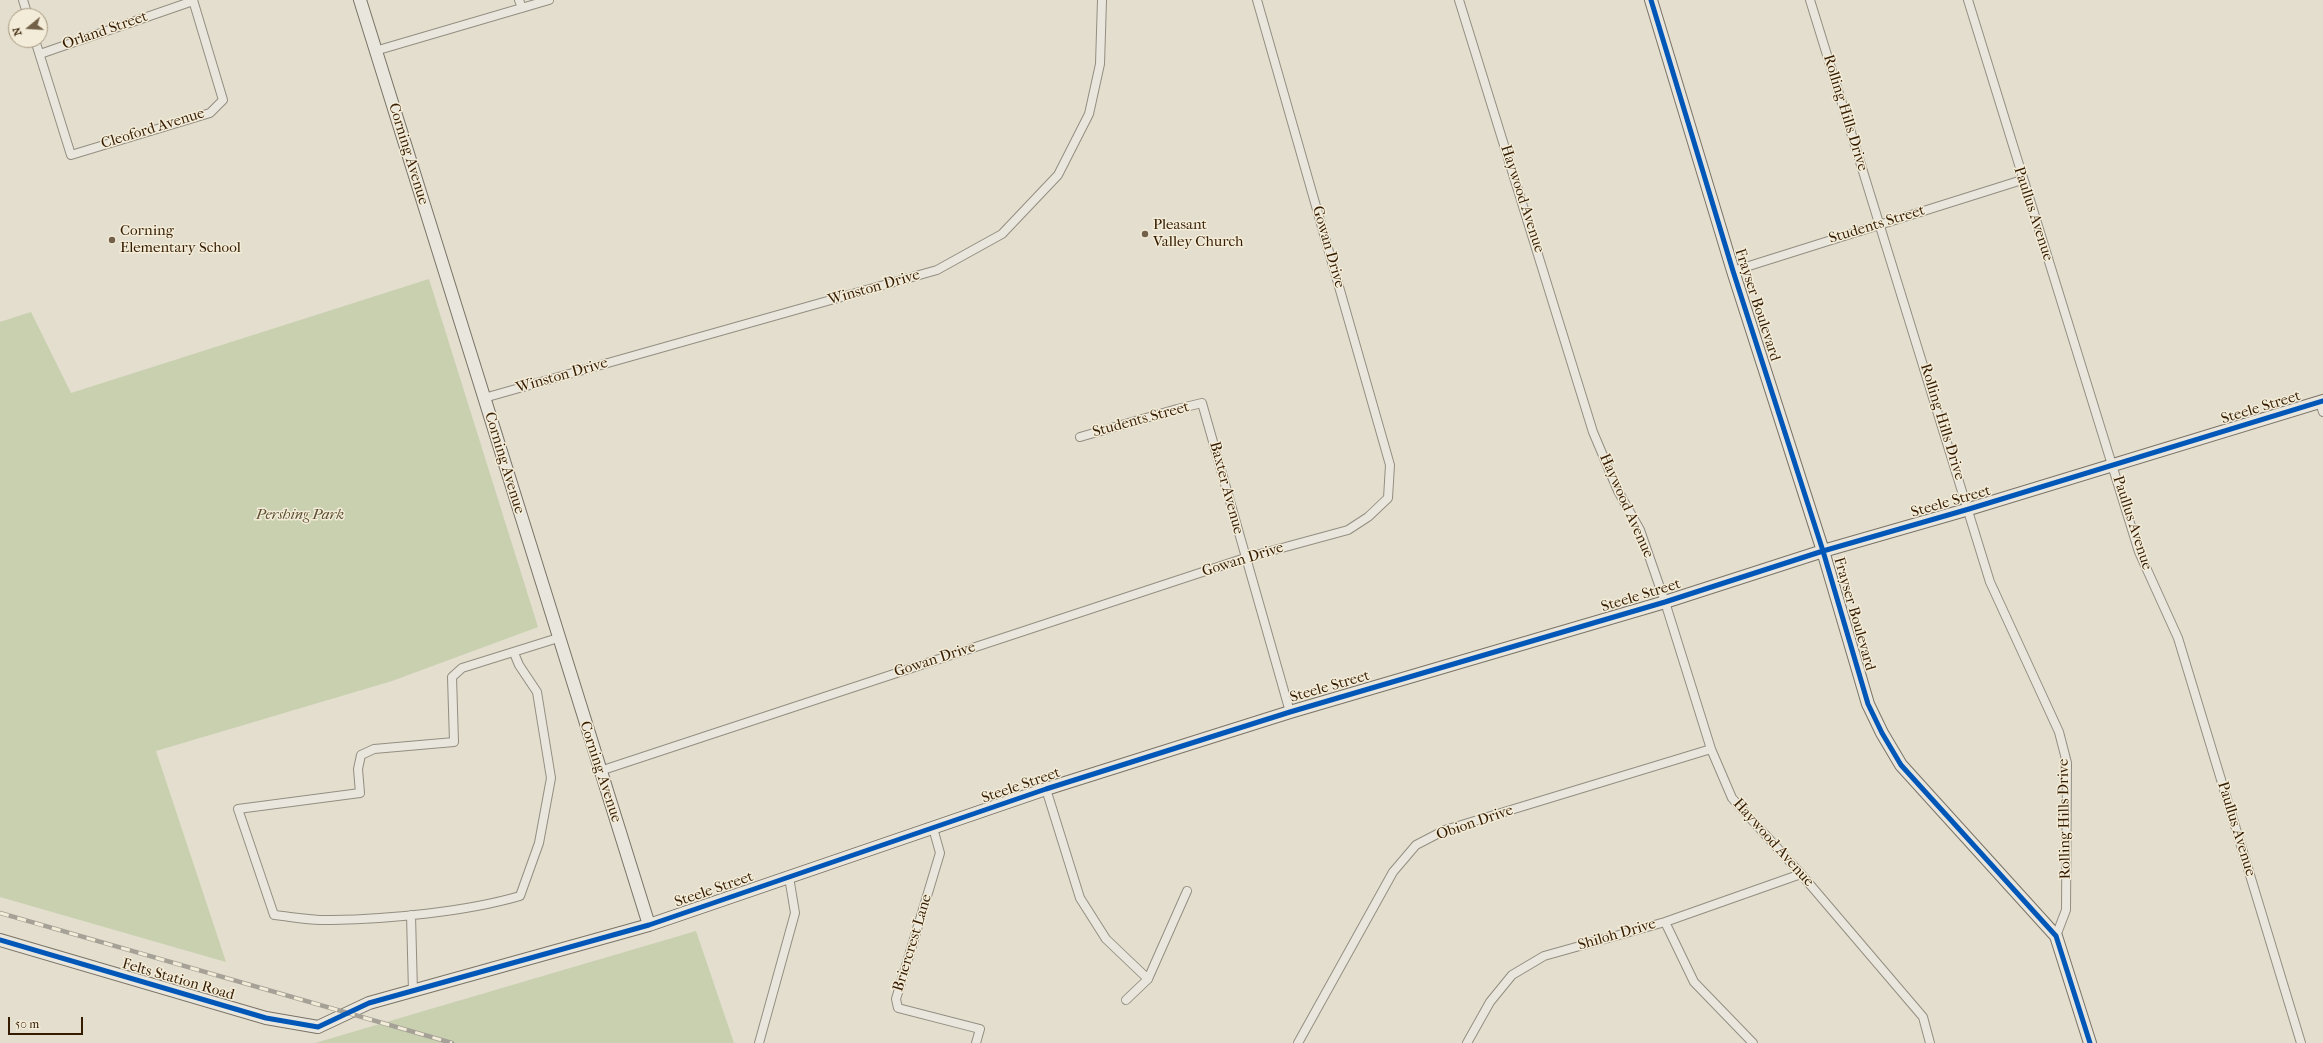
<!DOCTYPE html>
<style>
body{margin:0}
#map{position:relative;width:2323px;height:1043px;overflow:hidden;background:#e3decd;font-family:"IM FELL French Canon",serif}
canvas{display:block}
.north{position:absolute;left:8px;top:8px;width:40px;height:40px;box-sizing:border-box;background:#f3ecd8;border:1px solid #a79982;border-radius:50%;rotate:252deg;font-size:11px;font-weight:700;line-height:16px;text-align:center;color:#351c01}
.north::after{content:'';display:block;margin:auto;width:14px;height:18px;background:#726048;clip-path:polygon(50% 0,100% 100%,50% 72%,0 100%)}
.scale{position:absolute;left:8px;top:1017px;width:75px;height:18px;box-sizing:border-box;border:2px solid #351c01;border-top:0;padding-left:5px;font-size:12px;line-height:14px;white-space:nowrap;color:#351c01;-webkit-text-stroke:3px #f3ecd8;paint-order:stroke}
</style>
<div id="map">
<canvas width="2323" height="1043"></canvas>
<div class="north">N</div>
<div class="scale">50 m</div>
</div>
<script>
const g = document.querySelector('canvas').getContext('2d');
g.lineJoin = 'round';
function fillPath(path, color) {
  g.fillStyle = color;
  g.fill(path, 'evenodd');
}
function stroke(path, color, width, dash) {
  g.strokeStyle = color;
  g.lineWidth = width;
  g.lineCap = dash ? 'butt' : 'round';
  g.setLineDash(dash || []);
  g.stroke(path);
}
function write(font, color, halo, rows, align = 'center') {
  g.font = font + ' "IM FELL French Canon",serif';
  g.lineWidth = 3;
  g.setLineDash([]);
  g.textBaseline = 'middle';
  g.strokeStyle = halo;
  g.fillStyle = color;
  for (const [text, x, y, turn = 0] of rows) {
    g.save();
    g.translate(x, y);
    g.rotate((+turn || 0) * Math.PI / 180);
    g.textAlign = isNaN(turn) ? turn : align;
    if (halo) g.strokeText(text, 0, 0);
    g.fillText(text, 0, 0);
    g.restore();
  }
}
fillPath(new Path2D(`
 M429,279L538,627L392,681L156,751L226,962L0,897V322L31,312L71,393Z
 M696,931L734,1043H315Z`), '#c8d0b0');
const street = new Path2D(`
 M23,0L28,16
 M519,0L522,8
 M1459,0L1593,432L1618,491L1640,530L1665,602L1711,749L1732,798L1801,874L1923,1017L1930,1043
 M1810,0L1990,582L2059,732L2067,763L2066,910L2056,936
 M1968,0L2139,552L2178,638L2301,1043
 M35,40L71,155L210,113L223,100L193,0
 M375,51L549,0
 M40,54L193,1
 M1733,271L2022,180
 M484,398L937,270L1002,234L1058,175L1089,114L1100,64L1102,0
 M2320,402L2323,412
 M1080,437L1177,409L1202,403L1290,712
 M514,653L519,665L537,692L551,778L539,843L520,896C465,912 389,919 332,920C313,921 293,917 274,915L238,809L360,793L358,769L361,755L374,749L454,742L452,677L462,668L558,638
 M600,771L1245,558L1348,530L1368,517L1388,498L1390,465L1257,0
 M1046,789L1080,898L1106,939L1148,979
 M933,828L940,853L896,999L898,1008L980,1029L976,1043
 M411,915L413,992
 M1665,922L1694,982L1753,1043
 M1126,1000L1148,979L1187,891
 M759,1043L795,913L789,877
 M1298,1043L1393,872L1416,845L1445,830L1711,749
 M1467,1043L1490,1002L1512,975L1544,956L1665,922L1801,874`);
const secondary = new Path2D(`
 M360,0L649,925
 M1651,0L1733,271L1823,551L1868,704L1882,733L1901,765L2056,936L2090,1043
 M0,940L266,1018L318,1027L369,1003L649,925L1046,789L1290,712L1665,602L1823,551L1969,509L2323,401`);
stroke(street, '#948e81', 10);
stroke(secondary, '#7a7366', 14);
stroke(street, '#e9e6de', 8);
stroke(secondary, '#e9e6de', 12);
const rail = new Path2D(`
 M0,913L452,1043`);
stroke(rail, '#a6a197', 4.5);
stroke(rail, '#f3ecd8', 3, [9]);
stroke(new Path2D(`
 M1651,0L1733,271L1823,551L1868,704L1882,733L1901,765L2056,936L2090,1043
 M0,940L266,1018L318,1027L369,1003L649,925L1046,789L1290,712L1665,602L1823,551L1969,509L2323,401`), '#0057b8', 5);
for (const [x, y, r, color] of [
 [1145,234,4,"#726048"],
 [112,240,4,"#726048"]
]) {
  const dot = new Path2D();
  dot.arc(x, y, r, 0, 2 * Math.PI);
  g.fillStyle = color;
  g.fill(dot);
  stroke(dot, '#f3ecd8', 1.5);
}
write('15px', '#351c01', '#f3ecd8', [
 ["Orland Street",105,31,-19],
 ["Rolling Hills Drive",1845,113,73],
 ["Cleoford Avenue",153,129,-17],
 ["Corning Avenue",408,154,73],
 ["Haywood Avenue",1522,199,72],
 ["Paullus Avenue",2033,214,72],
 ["Students Street",1877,225,-17],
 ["Gowan Drive",1328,247,74],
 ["Winston Drive",874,288,-16],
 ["Frayser Boulevard",1757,305,72],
 ["Winston Drive",562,376,-16],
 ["Steele Street",2261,408,-17],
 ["Students Street",1141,420,-15],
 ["Rolling Hills Drive",1942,422,73],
 ["Corning Avenue",504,463,73],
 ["Baxter Avenue",1226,488,75],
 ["Steele Street",1951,502,-16],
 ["Haywood Avenue",1626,506,66],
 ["Paullus Avenue",2132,523,72],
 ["Gowan Drive",1243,560,-17],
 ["Steele Street",1641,596,-17],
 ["Frayser Boulevard",1854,614,74],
 ["Gowan Drive",935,660,-18],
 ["Steele Street",1330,687,-16],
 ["Corning Avenue",600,772,72],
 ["Steele Street",1021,786,-19],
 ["Rolling Hills Drive",2065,819,-91],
 ["Obion Drive",1475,823,-19],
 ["Paullus Avenue",2236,829,73],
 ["Haywood Avenue",1773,843,48],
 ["Steele Street",714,890,-19],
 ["Shiloh Drive",1617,935,-16],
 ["Briercrest Lane",913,943,-73],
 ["Felts Station Road",178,980,16]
]);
write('15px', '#351c01', '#f3ecd8', [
 ["Pleasant",1153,225],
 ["Valley Church",1153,242],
 ["Corning",120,231],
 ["Elementary School",120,248]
], 'left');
write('italic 15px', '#5a4e2f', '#f3ecd8', [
 ["Pershing Park",300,515]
]);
</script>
